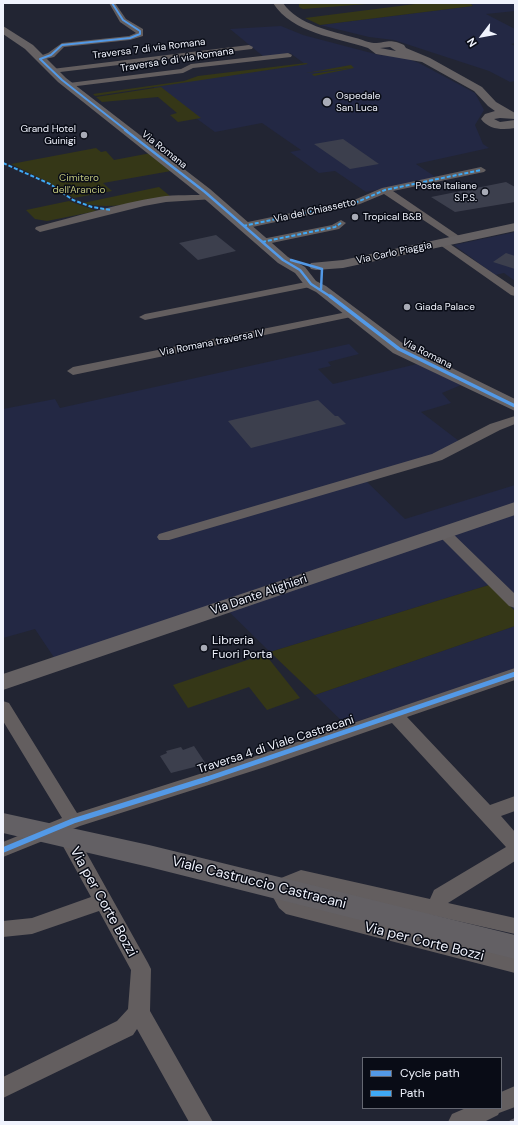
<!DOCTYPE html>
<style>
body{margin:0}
#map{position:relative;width:518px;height:1125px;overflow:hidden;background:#222533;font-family:"DM Sans",sans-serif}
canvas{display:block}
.frame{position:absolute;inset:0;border:4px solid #f0f3fd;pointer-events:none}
.legend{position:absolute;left:362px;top:1057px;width:140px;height:52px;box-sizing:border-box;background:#090c16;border:1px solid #656872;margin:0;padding:5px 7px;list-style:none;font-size:12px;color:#f0f3fd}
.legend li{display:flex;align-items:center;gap:8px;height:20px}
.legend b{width:20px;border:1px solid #656872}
.north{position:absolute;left:462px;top:16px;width:40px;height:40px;-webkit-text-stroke:3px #090c16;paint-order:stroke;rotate:238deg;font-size:11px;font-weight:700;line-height:16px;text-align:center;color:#f0f3fd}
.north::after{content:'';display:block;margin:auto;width:14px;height:18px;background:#f0f3fd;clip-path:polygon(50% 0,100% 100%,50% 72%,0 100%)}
</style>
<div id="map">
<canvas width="518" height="1125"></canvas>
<div class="frame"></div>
<ul class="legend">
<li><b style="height:5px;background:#5399e6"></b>Cycle path</li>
<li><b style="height:5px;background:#3fa9f5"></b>Path</li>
</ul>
<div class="north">N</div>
</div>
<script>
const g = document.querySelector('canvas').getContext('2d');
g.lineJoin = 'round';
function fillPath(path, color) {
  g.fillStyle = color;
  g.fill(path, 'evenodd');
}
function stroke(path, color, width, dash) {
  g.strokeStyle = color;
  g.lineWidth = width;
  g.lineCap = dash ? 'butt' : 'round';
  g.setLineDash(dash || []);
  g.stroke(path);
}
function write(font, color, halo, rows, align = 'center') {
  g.font = font + ' "DM Sans",sans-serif';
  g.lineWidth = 3;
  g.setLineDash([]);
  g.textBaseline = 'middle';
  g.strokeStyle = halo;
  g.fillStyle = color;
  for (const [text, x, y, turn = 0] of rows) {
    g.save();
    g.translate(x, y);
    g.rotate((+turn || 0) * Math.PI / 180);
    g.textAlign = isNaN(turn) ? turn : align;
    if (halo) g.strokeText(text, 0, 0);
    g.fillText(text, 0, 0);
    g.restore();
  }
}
fillPath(new Path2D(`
 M470,3H515V11L486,14L515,29V43L511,44L515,46V81L510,82L489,71L394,40L369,37L320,25L473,6Z
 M281,26L303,35L379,55L403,57L419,63L475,93L484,110L475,125L483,144L489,148L416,164L437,178L366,192L335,171L319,173L290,152L301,150L262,123L215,132L152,86L305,64L290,53L264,57L230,29Z
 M515,232V281L504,273L495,275L454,245Z
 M349,344L359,354L328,362L331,366L318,369L333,384L417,364L461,385L442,393L451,403L421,412L459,441L434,455L362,477L405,519L515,485V611L489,585L270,652L220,603L55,659L35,629L3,638V409L55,399L60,408Z
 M515,626V669L346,725L315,695Z`), '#232844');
fillPath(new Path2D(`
 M299,3H380L303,9L299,7Z
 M423,3H470L473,6L320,25L305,18Z
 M306,63L308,64L95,96L93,94L184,81L198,76Z
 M351,65L354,68L314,76L312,74L351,68L306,73Z
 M161,87L201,118L178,122L170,115L177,113L158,97L102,102L96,97Z
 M96,148L101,152L106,151L114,160L151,153L171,171L103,183L112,191L74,198L48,182L11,164Z
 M159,187L170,196C141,201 111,211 83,203Z
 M69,201L97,211L47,221L35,219L26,210Z
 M489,585L515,611V626L315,695L270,652Z
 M265,654L300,698L267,710L249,687L188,708L173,685Z`), '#353717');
fillPath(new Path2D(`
 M343,139L379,164L350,169L314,144Z
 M506,182L515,187V202L455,212L431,197Z
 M216,235L236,251L198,260L179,243Z
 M506,253L515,256V269L493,262Z
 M318,400L335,416H338L346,424L251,448L228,421Z
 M194,746L206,764L171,773L160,756L167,753L166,751L181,747L183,750Z`), '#3c3f4d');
fillPath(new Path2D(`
 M109,3H115L126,19L143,29V36L130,40L64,47L54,57L37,61V57L48,53L62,43L129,36L136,33L120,22Z
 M249,45L253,47L252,49L52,73L48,71L52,69Z
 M288,53L292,55L291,57L193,68L183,73L69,87L65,85L69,83L181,69L191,64Z
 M481,167L486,170L484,172L393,191L462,238L463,240L462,242L458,243L384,194L360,204L243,229L238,226L243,223L354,200L382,188Z
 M211,194L216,197L214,199L166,202L144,206L40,232L35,229L36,227C77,216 117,204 159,197C176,194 194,196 211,194Z
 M341,220L346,223L339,229L262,245L257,242L262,239L332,225Z
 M444,240L515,288V296L511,295L440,245L439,243Z
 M311,281L316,284L315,286L145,320L139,317L145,314Z
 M352,311L358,314L356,316L73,375L67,371L73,367Z
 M515,416V424L500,430L442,460L169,540H159L157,537L159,534L432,454L490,424Z
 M443,528L448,529L515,594V608L509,606L438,535L436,532L438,529Z
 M515,668V680L407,717L490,805L515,796V811L501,816L515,832V861L448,903L515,918V934L302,886L290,891L299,901L515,955V973L286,914L279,908L268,888L271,882L301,870L430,899L434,890L506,847L392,723L265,767L80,826L3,857V842L62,818L3,721V701L9,703L77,813L253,757Z
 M69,832L76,834L148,963L151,969L150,1011L213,1122H189L137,1029L133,1035L3,1098V1077L117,1021L128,1009L131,970L99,911L32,934L3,937V921L32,918L91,897L59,839L62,834Z
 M515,1086V1107L499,1113L498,1115L484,1122H448L452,1114L466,1108H501V1092Z`), '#635e5f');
fillPath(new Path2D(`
 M273,3H283C298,25 332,31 356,38C361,39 369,43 374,43C387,43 389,38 404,45L406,48L430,58L482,87L496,102L515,113V119L500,118L494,119L500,122L515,120V128C503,130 489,130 481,119L485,114L495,111L488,106L474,91L422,62L376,54L368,48C336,37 293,34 273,3ZM390,47L396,51L380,48Z
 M3,26L33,45L66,78L210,189L288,257L305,267L316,281L326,286L405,345L515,399V411L393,353L316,292L306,287L295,273L278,263L200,195L58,82L25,49L3,34Z
 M515,223V231L343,268L316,270L311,269L309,266L311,263L343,260Z
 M515,502V515L3,690V674Z`), '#656163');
fillPath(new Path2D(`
 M3,813L149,845L515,935V959L149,867L3,833Z`), '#636064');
stroke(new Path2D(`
 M511,1122L515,1120`), '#5e5c64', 4);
stroke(new Path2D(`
 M3,163L50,184L73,200L92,207L111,210
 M243,226L357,202L385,190L481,170
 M262,242L335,227L341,223`), '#3fa9f5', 2, [4, 2]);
stroke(new Path2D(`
 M112,3L123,20L140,31V34L130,38L62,45L51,55L40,59L62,80L127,131`), '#5399e6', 2);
stroke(new Path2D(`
 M125,130L205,192L283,260L300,270L311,284L331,297
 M291,260L322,269L321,289`), '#5399e6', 2.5);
stroke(new Path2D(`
 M330,296L399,349L515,406`), '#5399e6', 3.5);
stroke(new Path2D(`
 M204,780L515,674`), '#5399e6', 4.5);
stroke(new Path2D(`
 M3,850L73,821L207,779`), '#5399e6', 5.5);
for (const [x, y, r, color] of [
 [327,102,5,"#a8abb6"],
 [84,135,4,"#a8abb6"],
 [485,192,4,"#a8abb6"],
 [355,217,4,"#a8abb6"],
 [407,307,4,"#a8abb6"],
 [204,648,4,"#a8abb6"]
]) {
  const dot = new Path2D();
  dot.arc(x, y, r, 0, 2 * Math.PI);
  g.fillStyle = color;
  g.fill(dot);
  stroke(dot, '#090c16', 1.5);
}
write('10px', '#f0f3fd', '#090c16', [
 ["Traversa 7 di via Romana",149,49,-7],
 ["Traversa 6 di via Romana",177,60,-9],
 ["Via Romana",164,150,38],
 ["Via del Chiassetto",315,211,-12],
 ["Via Carlo Piaggia",394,253,-12],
 ["Via Romana traversa IV",212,343,-11],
 ["Via Romana",427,354,27]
]);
write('10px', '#f0f3fd', '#090c16', [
 ["Ospedale",336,96],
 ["San Luca",336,108],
 ["Grand Hotel",76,129,"right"],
 ["Guinigi",76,141,"right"],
 ["Poste Italiane",477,186,"right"],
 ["S.P.S.",477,198,"right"],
 ["Tropical B&B",363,217],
 ["Giada Palace",415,307]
], 'left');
write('10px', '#c0c57c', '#090c16', [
 ["Cimitero",79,178],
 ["dell'Arancio",79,190]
]);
write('12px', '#f0f3fd', '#090c16', [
 ["Via Dante Alighieri",259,595,-19],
 ["Traversa 4 di Viale Castracani",276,745,-18]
]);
write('12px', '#f0f3fd', '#090c16', [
 ["Libreria",212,641],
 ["Fuori Porta",212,655]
], 'left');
write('14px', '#f0f3fd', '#090c16', [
 ["Viale Castruccio Castracani",259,883,14],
 ["Via per Corte Bozzi",103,902,61],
 ["Via per Corte Bozzi",424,942,14]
]);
</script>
